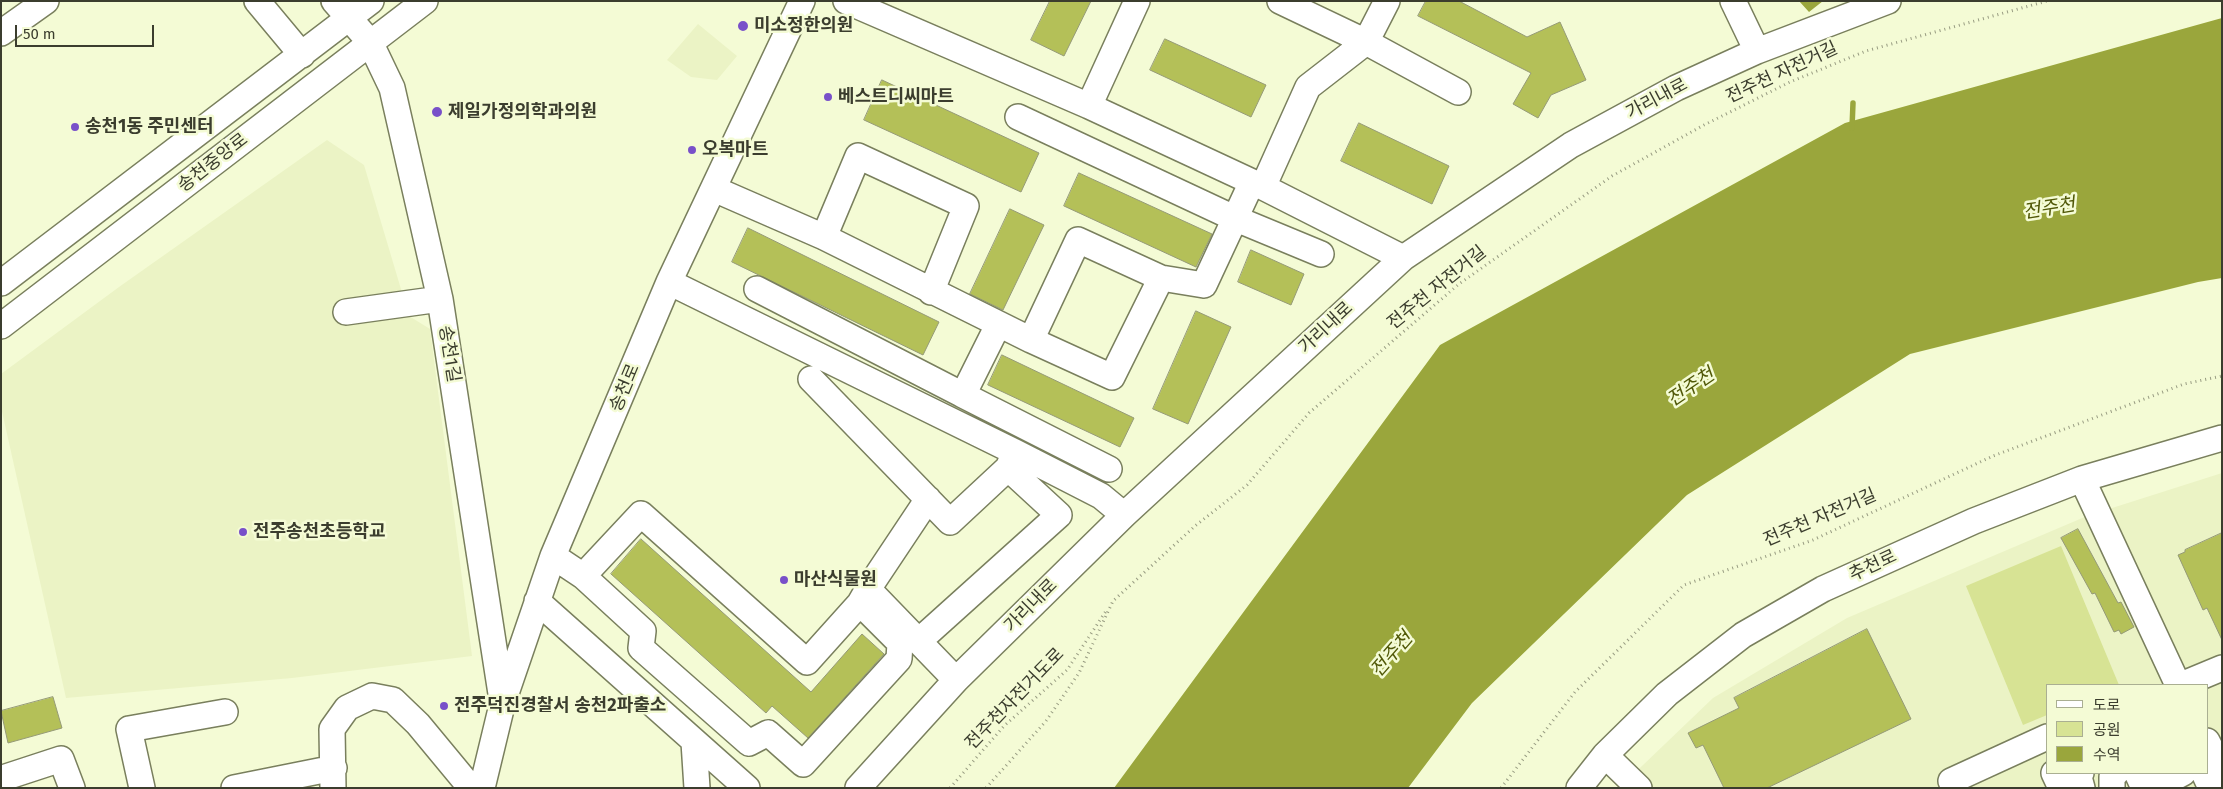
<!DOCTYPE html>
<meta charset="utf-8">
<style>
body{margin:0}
#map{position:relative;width:2223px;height:789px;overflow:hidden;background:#f4fbd5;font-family:"Fira Sans","Noto Sans KR",sans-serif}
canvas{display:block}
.frame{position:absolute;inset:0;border:2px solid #3b3d2e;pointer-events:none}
.legend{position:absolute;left:2046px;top:684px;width:162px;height:90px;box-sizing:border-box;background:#f4fbd5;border:1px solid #aaaf92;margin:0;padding:6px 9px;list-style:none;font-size:15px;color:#3b3d2e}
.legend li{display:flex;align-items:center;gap:10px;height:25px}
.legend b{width:25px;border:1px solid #aaaf92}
.scale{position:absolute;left:15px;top:25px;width:139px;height:22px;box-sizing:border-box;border:2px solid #3b3d2e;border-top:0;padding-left:6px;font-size:15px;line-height:18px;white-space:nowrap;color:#3b3d2e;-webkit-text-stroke:4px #f4fbd5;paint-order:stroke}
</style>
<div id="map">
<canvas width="2223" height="789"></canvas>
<div class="frame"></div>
<ul class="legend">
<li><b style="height:6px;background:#fff"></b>도로</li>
<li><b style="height:14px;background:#d7e394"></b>공원</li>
<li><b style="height:14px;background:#9aa63c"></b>수역</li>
</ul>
<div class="scale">50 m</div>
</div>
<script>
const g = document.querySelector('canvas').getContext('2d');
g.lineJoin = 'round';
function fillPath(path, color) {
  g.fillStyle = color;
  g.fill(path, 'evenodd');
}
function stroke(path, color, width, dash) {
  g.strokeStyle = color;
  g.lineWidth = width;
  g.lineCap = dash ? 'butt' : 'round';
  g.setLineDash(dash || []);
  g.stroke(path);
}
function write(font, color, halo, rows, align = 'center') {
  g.font = font + ' "Fira Sans","Noto Sans KR",sans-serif';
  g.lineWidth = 5;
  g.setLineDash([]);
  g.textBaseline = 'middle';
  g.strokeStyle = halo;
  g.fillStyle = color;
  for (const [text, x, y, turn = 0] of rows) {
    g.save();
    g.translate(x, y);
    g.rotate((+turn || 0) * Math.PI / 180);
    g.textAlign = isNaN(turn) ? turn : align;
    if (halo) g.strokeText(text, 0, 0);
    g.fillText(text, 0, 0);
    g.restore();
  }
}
fillPath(new Path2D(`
 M698,24L737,56L717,80L691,77L667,60Z
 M327,140L364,165L409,316L430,329L472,656L292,678L66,698L1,407V374L119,287Z
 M2222,473V788H1619L1713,698L1847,618L2087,516ZM2047,685H2207V773H2047Z`), '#ebf3c5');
fillPath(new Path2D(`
 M2061,546L2119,685H2047V715L2023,725L1966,586Z`), '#d7e394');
fillPath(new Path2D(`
 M1799,1H1823L1809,12Z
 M2222,18V278L2198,282L1910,354L1687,495L1472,703L1408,788H1114L1440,345L1845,123Z`), '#9aa63c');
stroke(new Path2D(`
 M1852,128L1853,103`), '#9aa63c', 5.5);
const building = new Path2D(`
 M1050,1H1091L1064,56L1031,40Z
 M1426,1H1459L1527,37L1560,22L1586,80L1551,95L1538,118L1513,104L1531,73L1418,16Z
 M1165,39L1266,85L1251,117L1150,70Z
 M882,80L1039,153L1021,192L864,120Z
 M1359,123L1449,166L1432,204L1341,161Z
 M1079,173L1212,234L1196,267L1064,206Z
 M1010,209L1044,225L1003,310L970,294Z
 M748,228L939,322L923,355L732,262Z
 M1251,250L1304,274L1291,305L1238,282Z
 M1196,311L1231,327L1188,424L1153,409Z
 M1002,355L1134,418L1120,447L988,385Z
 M2078,529L2118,603L2121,602L2134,627L2121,634L2119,630L2114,632L2095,593L2092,594L2061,538Z
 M2222,533V640L2207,608L2203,610L2178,555L2185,552V550Z
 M641,539L811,692L862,634L884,654L808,738L772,706L766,713L611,574Z
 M1867,629L1911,719L1767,788H1724L1703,745L1696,748L1688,733L1739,708L1734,698Z
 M53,697L62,728L8,743L1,711Z`);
fillPath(building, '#b4c058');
stroke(building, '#959a77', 1);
const minor = new Path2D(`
 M257,1L302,55
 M334,1L370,42L392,88L440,299L502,700
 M846,1L1089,106L1263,187L1403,258
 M1280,1L1366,42L1458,92
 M1733,1L1757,51
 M1,33L46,1
 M1089,106L1137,1
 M1018,117L1234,218L1321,254
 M1263,187L1308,87L1366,42L1387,1
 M714,189L824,237L1031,340L1078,240L1161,278L1204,285L1252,182
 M824,237L858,156L966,206L931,292
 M669,282L1015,452L1101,496L1124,515
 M1,283L371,1
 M757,289L963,395
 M346,312L440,299
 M998,325L963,395L1109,469
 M1,326L425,1
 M1031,340L1112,377L1161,278
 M811,379L950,522L1008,468L1015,452
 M2082,479L2178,685
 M553,556L583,576L643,631L641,648L749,743L768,733L803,764L899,659L900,643L860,603
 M583,576L641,514L807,662L860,603L868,589L956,680
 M868,589L928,499
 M537,601L747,788
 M920,640L1059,515L1008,468
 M2181,685L2222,668
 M2207,741L2222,771
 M694,742L697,788
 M1605,755L1639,788
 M2054,773L2061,788
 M2081,773L2079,777L2082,788
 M2137,773L2144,788
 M2159,773L2164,783L2183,773
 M2204,773L2211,788
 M1951,781L2047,737
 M1,784L6,777L61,759L72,788
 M142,788L129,729L225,712
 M234,788L334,768
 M333,788L332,729L347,708L372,696L393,700L418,724L471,788
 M482,788L502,705L553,556L669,282L802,1
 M858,788L956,680L1124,515L1403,258L1571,145L1676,88L1757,51L1888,1
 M1579,788L1605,755L1667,694L1743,635L1823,589L1974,521L2082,479L2222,438
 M2112,788V777L2116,773`);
stroke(minor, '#797f5d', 28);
stroke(new Path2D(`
 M950,788L1004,726L1067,670L1106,611
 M986,788L1046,721L1079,673L1113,601L1195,526L1247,485L1309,413L1459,284L1612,176L1704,125L1790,82L1866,51L2047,1
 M1501,788L1575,692L1684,585L1813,540L1993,456L2184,384L2222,376`), '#989c82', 3, [1, 4]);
stroke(minor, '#fff', 25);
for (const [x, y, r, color] of [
 [743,26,6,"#7850c9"],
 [828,97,5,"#7850c9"],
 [437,112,6,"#7850c9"],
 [75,127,5,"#7850c9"],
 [692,150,5,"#7850c9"],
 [243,532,5,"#7850c9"],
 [784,580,5,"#7850c9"],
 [444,706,5,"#7850c9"]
]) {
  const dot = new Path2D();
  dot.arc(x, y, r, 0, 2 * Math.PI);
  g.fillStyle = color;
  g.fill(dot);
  stroke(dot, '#f4fbd5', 2);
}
write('bold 18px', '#3b3d2e', '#f4fbd5', [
 ["미소정한의원",754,26],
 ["베스트디씨마트",838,97],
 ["제일가정의학과의원",448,112],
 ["송천1동 주민센터",85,127],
 ["오복마트",702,150],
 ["전주송천초등학교",253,532],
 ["마산식물원",794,580],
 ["전주덕진경찰서 송천2파출소",454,706]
], 'left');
write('18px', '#3b3d2e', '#f4fbd5', [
 ["전주천 자전거길",1782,73,-25],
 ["가리내로",1657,99,-28],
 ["송천중앙로",213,163,-38],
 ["전주천 자전거길",1437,288,-39],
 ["가리내로",1326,328,-43],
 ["송천1길",449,354,81],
 ["송천로",625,388,-67],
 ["전주천 자전거길",1820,518,-23],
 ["추천로",1873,566,-25],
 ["가리내로",1031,606,-45],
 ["전주천자전거도로",1015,699,-46]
]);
write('italic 19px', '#505807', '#f4fbd5', [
 ["전주천",2049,209,-9],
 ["전주천",1691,388,-34],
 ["전주천",1392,655,-49]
]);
</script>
